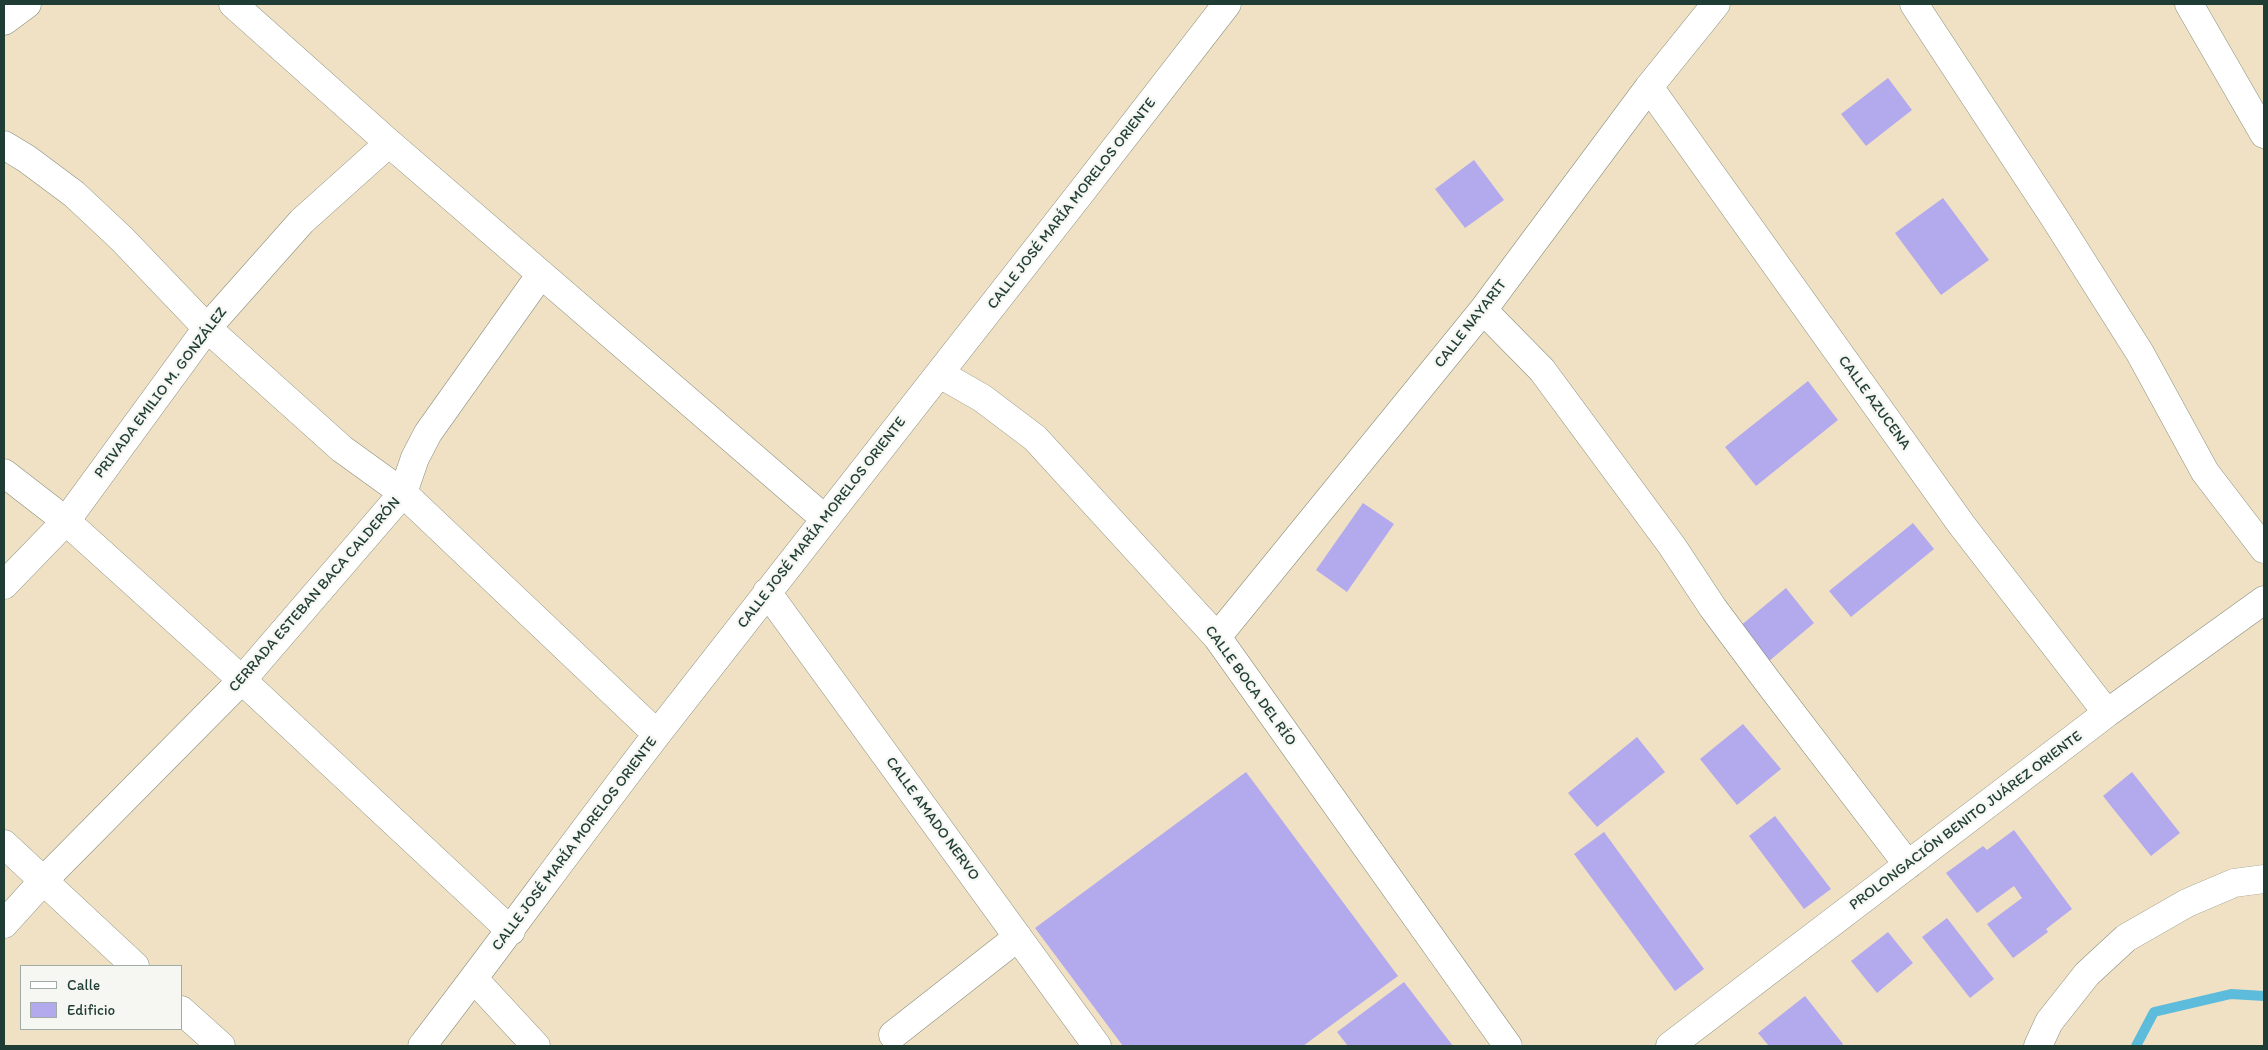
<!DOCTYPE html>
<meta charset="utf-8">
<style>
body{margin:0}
#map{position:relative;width:2268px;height:1050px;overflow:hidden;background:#f0e1c5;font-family:Itim,sans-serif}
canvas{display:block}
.frame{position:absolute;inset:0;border:5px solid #1f3d34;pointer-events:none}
.legend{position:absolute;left:20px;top:965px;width:162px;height:65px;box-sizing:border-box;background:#f6f6f2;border:1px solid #a0aca6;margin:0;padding:6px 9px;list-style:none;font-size:15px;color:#1f3d34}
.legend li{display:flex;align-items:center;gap:10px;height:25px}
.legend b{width:25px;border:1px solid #a0aca6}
</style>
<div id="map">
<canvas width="2268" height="1050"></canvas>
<div class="frame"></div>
<ul class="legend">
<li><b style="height:6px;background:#fff"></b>Calle</li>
<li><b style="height:14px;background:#b3a9ed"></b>Edificio</li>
</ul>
</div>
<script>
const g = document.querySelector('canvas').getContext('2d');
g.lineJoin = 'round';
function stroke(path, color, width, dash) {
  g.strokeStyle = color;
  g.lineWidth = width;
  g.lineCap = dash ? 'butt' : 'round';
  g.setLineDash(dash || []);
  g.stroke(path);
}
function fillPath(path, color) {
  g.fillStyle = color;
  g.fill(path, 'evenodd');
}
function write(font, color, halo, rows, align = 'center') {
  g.font = font + ' Itim,sans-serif';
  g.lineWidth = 4.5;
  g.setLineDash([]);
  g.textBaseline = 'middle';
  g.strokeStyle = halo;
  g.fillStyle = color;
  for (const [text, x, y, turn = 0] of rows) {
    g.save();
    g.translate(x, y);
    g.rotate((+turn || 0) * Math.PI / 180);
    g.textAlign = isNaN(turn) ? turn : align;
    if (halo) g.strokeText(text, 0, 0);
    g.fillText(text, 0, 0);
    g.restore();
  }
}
stroke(new Path2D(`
 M2136,1046L2154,1012L2231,994L2264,996`), '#5dbcdb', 10);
fillPath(new Path2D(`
 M1888,78L1912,110L1866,146L1841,114Z
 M1474,160L1504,200L1465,228L1435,189Z
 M1943,198L1989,260L1941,295L1895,233Z
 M1808,381L1838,420L1756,486L1725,447Z
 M1363,503L1394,524L1347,592L1316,570Z
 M1913,523L1934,549L1851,617L1829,591Z
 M1786,588L1814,623L1768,662L1739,627Z
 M1743,724L1781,769L1737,805L1700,759Z
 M1637,737L1665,772L1597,827L1568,793Z
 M1246,772L1398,976L1303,1046H1123L1035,928Z
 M2132,772L2180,833L2151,856L2103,796Z
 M1775,816L1831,889L1804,909L1749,836Z
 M2014,830L2072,909L2046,929L2048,932L2013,958L1987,924L2022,898L2014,886L1977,913L1946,873L1983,846L1987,850Z
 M1604,832L1704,969L1675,991L1574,854Z
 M1947,918L1994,979L1970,998L1922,937Z
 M1888,932L1913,963L1877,993L1851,961Z
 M1404,982L1453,1046H1348L1337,1032Z
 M1805,996L1843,1044L1841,1046H1769L1758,1033Z`), '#b3a9ed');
const minor = new Path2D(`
 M233,4L389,143L825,519
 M1914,4L2054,217L2140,353L2205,472L2264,549
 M2189,4L2264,134
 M4,21L27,4
 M1649,87L1961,524L2107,713
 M4,145L27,159L74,194L122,239L207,328L342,449L403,493L657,734
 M1483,310L1542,370L1672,546L1713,608L1768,682L1908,865
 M940,374L982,398L1035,438L1217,637L1508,1046
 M4,473L66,521L242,680L511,931
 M4,585L66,521L207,328L302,221L389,143
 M767,592L1097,1046
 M1217,637L1483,310L1649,87L1716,4
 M4,844L135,966
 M4,924L43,881L242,680L403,493L415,458L428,433L541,274
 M474,979L536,1046
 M181,1010L221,1046
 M893,1035L1018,937
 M422,1046C503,941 580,834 661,729C849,487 1040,247 1227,4
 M1670,1046L2107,713L2264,600
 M2038,1046L2049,1022L2087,974L2126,938L2187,903L2234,883L2264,879`);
stroke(minor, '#888f7c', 29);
stroke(minor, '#fff', 28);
write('15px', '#1f3d34', '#f6f6f2', [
 ["CALLE JOSÉ MARÍA MORELOS ORIENTE",1072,204,-52],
 ["CALLE NAYARIT",1471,324,-52],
 ["PRIVADA EMILIO M. GONZÁLEZ",161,393,-53],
 ["CALLE AZUCENA",1874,403,54],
 ["CALLE JOSÉ MARÍA MORELOS ORIENTE",822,523,-52],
 ["CERRADA ESTEBAN BACA CALDERÓN",315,595,-49],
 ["CALLE BOCA DEL RÍO",1250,686,54],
 ["CALLE AMADO NERVO",932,819,54],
 ["PROLONGACIÓN BENITO JUÁREZ ORIENTE",1966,821,-37],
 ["CALLE JOSÉ MARÍA MORELOS ORIENTE",575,844,-53]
]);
</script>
